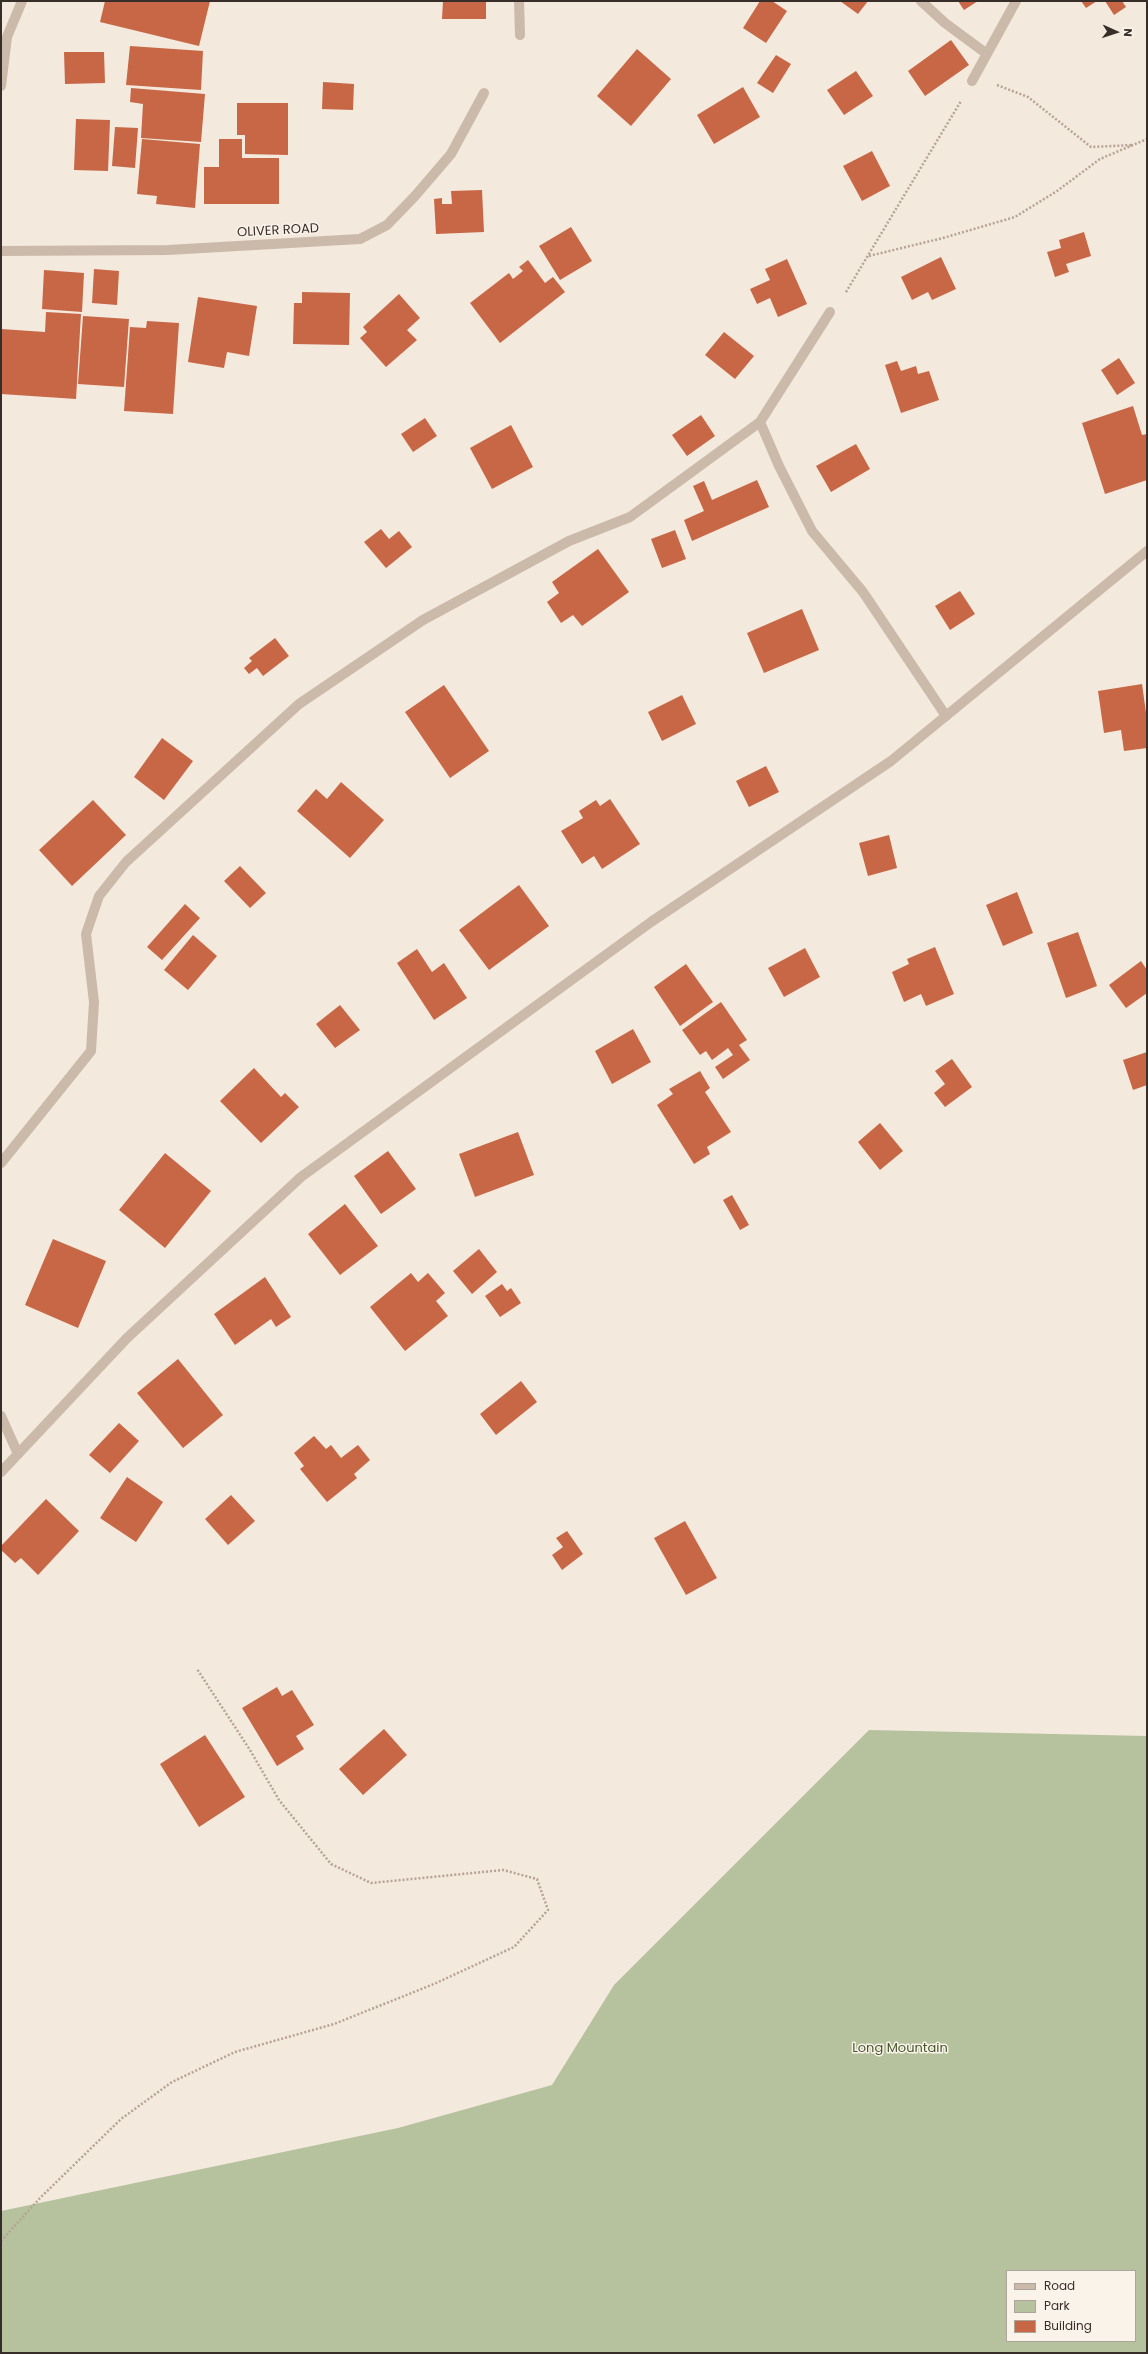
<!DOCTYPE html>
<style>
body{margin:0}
#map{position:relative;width:1148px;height:2354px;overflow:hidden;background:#f3e9dd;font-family:Poppins,sans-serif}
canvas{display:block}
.frame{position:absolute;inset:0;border:2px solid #382e29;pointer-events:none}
.legend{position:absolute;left:1006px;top:2270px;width:130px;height:72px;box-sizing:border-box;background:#faf3ea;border:1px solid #aca49d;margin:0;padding:5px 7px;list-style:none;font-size:12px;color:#382e29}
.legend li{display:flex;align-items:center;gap:8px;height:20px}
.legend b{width:20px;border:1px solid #aca49d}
.north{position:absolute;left:1096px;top:12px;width:40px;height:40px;-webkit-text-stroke:3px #faf3ea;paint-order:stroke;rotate:93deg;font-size:11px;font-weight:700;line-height:16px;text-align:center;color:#382e29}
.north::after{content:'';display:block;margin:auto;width:14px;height:18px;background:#382e29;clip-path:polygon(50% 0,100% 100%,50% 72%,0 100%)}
</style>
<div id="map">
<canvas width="1148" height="2354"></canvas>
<div class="frame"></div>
<ul class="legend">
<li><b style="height:5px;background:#cbb9a9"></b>Road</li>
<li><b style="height:11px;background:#b5c29d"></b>Park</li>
<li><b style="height:11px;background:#c76746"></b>Building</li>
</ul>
<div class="north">N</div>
</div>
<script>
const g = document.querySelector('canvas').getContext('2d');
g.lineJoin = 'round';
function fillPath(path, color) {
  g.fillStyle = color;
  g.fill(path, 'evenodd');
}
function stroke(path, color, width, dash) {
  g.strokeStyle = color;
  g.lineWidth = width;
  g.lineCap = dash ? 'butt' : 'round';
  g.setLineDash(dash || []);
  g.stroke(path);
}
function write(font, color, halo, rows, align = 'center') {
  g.font = font + ' Poppins,sans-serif';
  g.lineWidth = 3;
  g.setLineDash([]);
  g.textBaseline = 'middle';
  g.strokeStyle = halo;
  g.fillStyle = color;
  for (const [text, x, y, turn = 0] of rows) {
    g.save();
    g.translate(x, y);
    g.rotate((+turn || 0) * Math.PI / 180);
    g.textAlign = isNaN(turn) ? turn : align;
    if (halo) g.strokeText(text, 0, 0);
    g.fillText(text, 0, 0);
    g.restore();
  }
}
fillPath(new Path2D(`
 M869,1730L1147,1736V2353H1V2211L398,2128L552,2085L614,1985ZM1007,2271H1135V2341H1007Z`), '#b5c29d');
fillPath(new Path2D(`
 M105,1H210L199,46L100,22Z
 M443,1H486V19H442Z
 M760,1H772L787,11L766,43L743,28Z
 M840,1H868L858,14Z
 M958,1H978L964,10Z
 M1081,1H1097L1086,8Z
 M1105,1H1122L1126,7L1114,15Z
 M951,40L969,65L925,96L908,71Z
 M130,46L203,51L201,90L126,85Z
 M637,49L671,79L631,126L597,96Z
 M64,52H104L105,83L65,84Z
 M776,55L791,64L773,93L757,83Z
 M856,71L873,96L844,115L827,90Z
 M323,82L354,84L353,110L322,109Z
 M743,87L760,117L714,144L697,115Z
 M131,88L205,94L201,142L141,138L143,104L130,102Z
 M237,103H288V155L245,154V135H237Z
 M76,119L110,120L108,171L74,170Z
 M115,127L138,128L135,168L112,166Z
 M142,139L200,144L195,208L156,204L157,196L137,194Z
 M219,139H242V158H279V204H204V167H219Z
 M872,151L890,186L862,201L843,166Z
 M482,190L484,232L436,234L434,199L442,198V204H452L451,191Z
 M571,227L592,261L560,280L539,246Z
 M1084,232L1091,256L1066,264L1069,272L1055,277L1047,252L1061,248L1059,240Z
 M941,257L956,289L932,300L928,292L912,300L901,277Z
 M787,259L807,304L778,317L770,298L757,304L750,289L770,280L765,269Z
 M528,260L545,283L553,277L565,292L500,343L470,303L509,273L513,279L523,271L519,267Z
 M94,269L119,271L117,305L92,303Z
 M44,270L84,273L82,312L42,309Z
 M302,292L350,293L349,345L293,344L294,303H302Z
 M399,294L420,318L407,330L417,340L386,367L360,338L367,332L363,327Z
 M198,297L257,306L249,356L227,352L224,368L188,362Z
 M46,312L81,314L76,399L1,394V329L45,332Z
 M83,316L129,319L124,387L78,384Z
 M147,321L179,323L173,414L124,411L130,327L146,328Z
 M724,332L754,356L735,379L705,355Z
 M1119,358L1135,383L1117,395L1101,370Z
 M897,361L901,371L916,366L918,374L929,371L939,400L901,413L885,365Z
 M1133,406L1142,435L1147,434V480L1105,494L1082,423Z
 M701,415L715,436L687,456L672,435Z
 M425,418L437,436L413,452L401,434Z
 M511,425L533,467L492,489L470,448Z
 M856,444L870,469L831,492L816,466Z
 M757,480L769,507L692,541L684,520L704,511L693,486L704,481L712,500Z
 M381,529L389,539L399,531L412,547L386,568L364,542Z
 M675,530L686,559L662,568L651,539Z
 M598,549L629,592L582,626L573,615L561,623L547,602L559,593L552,582Z
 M960,591L975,614L950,630L935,606Z
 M802,609L819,650L764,673L747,633Z
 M275,638L289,656L263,676L257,668L249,674L244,668L252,661L249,658Z
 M1142,684L1147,720V748L1124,751L1121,730L1104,733L1098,691Z
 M444,685L489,751L450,778L405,712Z
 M682,695L696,724L662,741L648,712Z
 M162,738L193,761L164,800L134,777Z
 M766,766L779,792L749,807L736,781Z
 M341,782L384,820L350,858L297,811L316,789L327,799Z
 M610,799L640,844L602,869L594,856L582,864L561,831L583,818L579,811L596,800L600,806Z
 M93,800L126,835L72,886L39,850Z
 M889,835L897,868L868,876L859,843Z
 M240,866L266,893L250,908L224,881Z
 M519,885L549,926L489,970L459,930Z
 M1017,892L1033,933L1003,946L986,905Z
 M185,904L200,918L162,960L147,947Z
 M1078,932L1097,986L1066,998L1047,943Z
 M193,935L217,956L188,990L164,970Z
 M935,947L954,994L926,1006L921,994L904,1002L892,972L909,964L907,959Z
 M805,948L820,977L784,997L768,968Z
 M417,949L432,972L444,963L467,998L434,1020L397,963Z
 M1141,961L1147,970V993L1126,1008L1109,985Z
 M686,964L713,1002L680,1026L654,987Z
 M721,1002L747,1040L739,1045L750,1060L723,1079L715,1067L733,1055L728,1048L712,1060L706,1051L700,1055L682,1030Z
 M340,1005L360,1030L335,1048L316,1024Z
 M633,1029L651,1062L612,1084L595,1051Z
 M1147,1052V1085L1133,1090L1123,1060Z
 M952,1059L972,1087L945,1107L934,1093L945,1084L935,1071Z
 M254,1068L281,1097L285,1093L299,1107L261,1143L220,1101Z
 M700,1071L710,1088L705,1092L731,1132L707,1147L710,1154L694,1164L657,1105L673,1094L669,1089Z
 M880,1123L903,1151L880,1170L858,1142Z
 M518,1132L534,1175L475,1197L459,1154Z
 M388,1151L416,1189L381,1214L354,1176Z
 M165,1153L211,1191L165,1248L119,1210Z
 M732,1195L749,1225L740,1230L723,1200Z
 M345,1204L378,1246L340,1275L308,1234Z
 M53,1239L106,1261L78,1328L25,1305Z
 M479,1249L497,1272L472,1294L453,1271Z
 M411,1273L418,1282L428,1273L445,1293L436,1301L448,1316L405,1351L370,1307Z
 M265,1277L291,1317L276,1327L271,1319L235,1345L214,1314Z
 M502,1284L507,1291L511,1288L521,1303L500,1317L485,1296Z
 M178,1359L223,1415L183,1448L137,1393Z
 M521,1381L537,1402L496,1435L480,1414Z
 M119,1423L139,1441L110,1473L89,1455Z
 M314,1436L326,1449L331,1445L341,1458L358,1445L370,1460L354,1474L357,1478L327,1502L300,1469L304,1466L294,1453Z
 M127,1477L163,1502L136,1542L100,1518Z
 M231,1495L255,1521L228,1545L205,1519Z
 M46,1499L79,1531L38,1575L21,1558L15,1563L1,1550V1546Z
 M685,1521L717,1578L686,1595L654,1538Z
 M567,1531L583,1554L562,1570L552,1555L563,1547L556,1538Z
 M277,1687L282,1696L292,1690L314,1725L296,1736L304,1749L277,1766L242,1708Z
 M384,1729L407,1755L363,1795L339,1769Z
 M205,1735L245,1797L199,1827L160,1764Z`), '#c76746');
stroke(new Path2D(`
 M997,85L1028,97L1091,147L1133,145
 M869,256L943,238L1015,217L1057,191L1100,159L1147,139
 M846,292L961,101
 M1,2241L40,2198L121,2119L172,2082L235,2052L334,2024L434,1984L514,1947L548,1910L537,1879L503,1870L371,1883L331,1864L279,1800L250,1750L197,1669`), '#b7a393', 2.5, [2, 2]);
stroke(new Path2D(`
 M519,1L520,35
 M760,422L779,466L812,531L863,592L946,716
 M1,1163L91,1051L94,1002L86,934L99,896L126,862L299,704L423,620L569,541L630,517L760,422L830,312
 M1,1416L18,1454`), '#cbb9a9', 10);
stroke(new Path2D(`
 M921,1L945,23L987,54
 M972,81L1016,1
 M1,86L7,37L22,1
 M1,251L168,250L360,239L387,225L415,196L451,154L484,93
 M1,1472L127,1338L301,1177L651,922L891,761L1147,551`), '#cbb9a9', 10);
write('13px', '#382e29', '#faf3ea', [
 ["OLIVER ROAD",278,231,-3]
]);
write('13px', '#47572c', '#faf3ea', [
 ["Long Mountain",900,2049]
]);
</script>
